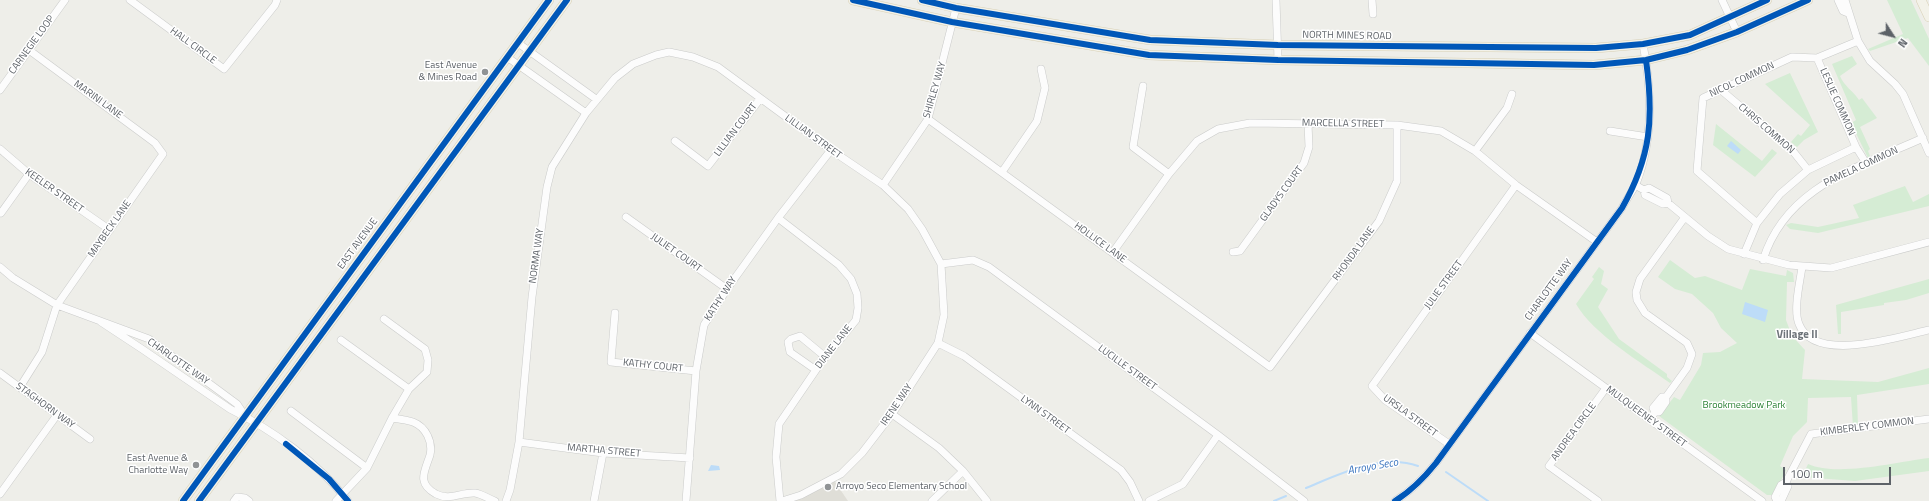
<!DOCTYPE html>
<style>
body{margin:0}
#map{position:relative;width:1929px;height:501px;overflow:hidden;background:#eeeee9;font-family:"Titillium Web",sans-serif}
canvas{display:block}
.north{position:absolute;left:1873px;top:16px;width:40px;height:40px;-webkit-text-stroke:3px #fff;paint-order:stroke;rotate:126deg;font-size:11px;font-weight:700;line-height:16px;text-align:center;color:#5d6268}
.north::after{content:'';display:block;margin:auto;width:14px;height:18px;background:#5d6268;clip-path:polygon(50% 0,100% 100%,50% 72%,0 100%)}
.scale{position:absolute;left:1783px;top:467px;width:108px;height:18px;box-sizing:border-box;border:2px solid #5d6268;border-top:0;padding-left:5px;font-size:12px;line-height:14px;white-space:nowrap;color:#5d6268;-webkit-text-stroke:3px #fff;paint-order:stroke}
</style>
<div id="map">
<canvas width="1929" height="501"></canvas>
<div class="north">N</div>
<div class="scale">100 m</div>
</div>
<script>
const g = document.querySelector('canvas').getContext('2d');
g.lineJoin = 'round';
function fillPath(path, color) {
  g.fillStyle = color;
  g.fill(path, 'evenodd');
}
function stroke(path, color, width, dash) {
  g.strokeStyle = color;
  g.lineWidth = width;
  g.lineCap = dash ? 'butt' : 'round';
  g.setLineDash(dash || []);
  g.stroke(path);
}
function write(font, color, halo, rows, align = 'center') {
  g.font = font + ' "Titillium Web",sans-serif';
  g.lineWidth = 3;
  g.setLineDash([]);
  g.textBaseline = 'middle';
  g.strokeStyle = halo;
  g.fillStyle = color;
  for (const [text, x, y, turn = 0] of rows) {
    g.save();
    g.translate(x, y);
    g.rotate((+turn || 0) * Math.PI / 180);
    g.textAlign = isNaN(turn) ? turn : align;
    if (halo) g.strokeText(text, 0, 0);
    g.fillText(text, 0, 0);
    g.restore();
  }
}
fillPath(new Path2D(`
 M833,479L848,501H782Z`), '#dfded7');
fillPath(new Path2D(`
 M1887,0H1911L1929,39V66L1908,38L1870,51L1868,49L1903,34Z
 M1852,56L1857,64L1840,76C1844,86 1853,91 1859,100L1862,98L1877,118L1860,127L1870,149L1868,151L1870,156L1868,158L1851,123L1856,120L1832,64Z
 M1790,73L1818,132L1804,140L1797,147L1791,142L1798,134L1801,136L1810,125L1765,84Z
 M1716,124L1762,161L1772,149L1777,153L1755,177L1713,145Z
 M1905,186L1913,202L1929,194V206L1818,233L1790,229L1786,225L1791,223L1818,227L1859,218L1853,205Z
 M1670,260L1695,278L1705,276L1742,290L1750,269L1786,276L1787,270L1793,273L1794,282H1787L1786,320L1792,336L1805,350L1802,379L1878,382L1929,368V384L1857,395L1858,426L1853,427L1851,397L1808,398L1807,422L1793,436L1780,466L1786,470L1775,493L1772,495H1767L1659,416L1674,397L1680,400L1701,365L1703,353L1720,352L1737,343L1721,328L1713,313L1692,294L1675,289L1658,277Z
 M1599,267L1604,271L1601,284L1608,289L1598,307L1619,339L1667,374V377L1672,381L1670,383C1642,363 1593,334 1576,304L1594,279L1592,277Z
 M1929,279V293L1906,300L1884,303V305L1841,312V334H1838L1836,305Z
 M1929,458V471L1855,481L1802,477L1808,464C1837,477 1896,462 1929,458Z`), '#d5ecd4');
fillPath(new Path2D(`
 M1731,141L1741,150L1738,154L1727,146Z
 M1745,302L1768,310L1765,322L1742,314Z
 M711,465L719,466L720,470L708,471Z`), '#bddcf8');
stroke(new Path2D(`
 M1446,472L1488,501
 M1306,488C1340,474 1382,453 1418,466
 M1274,501L1286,496`), '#bddcf8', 2);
const minor = new Path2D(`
 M130,0L224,69L275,5L277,0
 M1276,0L1278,60
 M1372,0L1373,14
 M1722,0L1737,32
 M1838,0L1843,11L1848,13
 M1845,0L1858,41L1870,61L1895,84L1903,94L1929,153
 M518,43L596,99
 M507,57L586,113
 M1817,58L1856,147L1866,163
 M1143,86L1133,147L1169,174
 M0,90L65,0
 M1721,90L1792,150L1808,170
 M928,119L1270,367L1379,221L1397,181V125
 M1610,131L1648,137
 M675,141L708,166L760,99
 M0,149L29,174L110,230
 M1475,151L1507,108L1512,94
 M1002,172L1037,121L1045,88L1041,69
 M883,185L928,119L956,8
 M1635,185L1644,190L1645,195L1663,204L1668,203
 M1644,190L1649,188L1667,198L1668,203L1708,236L1728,249L1789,265L1831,268L1929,242
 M1,213L29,174
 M626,217L727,289
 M778,218L839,265L851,279L857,294L858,308L856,320L820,364L779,424L776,457L780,501
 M1757,223L1697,171L1703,98L1792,57L1817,58L1858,41
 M1113,252L1169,174L1197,141L1218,129L1250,123L1397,125L1441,131L1475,151L1516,185L1597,242
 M1233,252L1240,251L1304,163L1309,147L1308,124
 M1744,254L1757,223L1780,194L1808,170L1856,147
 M1763,260C1786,186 1859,167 1923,138
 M941,264L973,260L989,267L1218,435L1304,501
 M0,267L13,278L57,305L149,339L237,404L245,416
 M1802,267C1800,282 1793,310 1799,324C1814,364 1898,337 1929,330
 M615,313L611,362L696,371
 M101,322L142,349L230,409C273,430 317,462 348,501
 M1530,333L1762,501
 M800,336L823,355L820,364L813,368L790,352L788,342L791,339Z
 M341,340L409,389
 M938,343L964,356L1121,470L1130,482L1139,501
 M0,373L90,439
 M20,387L42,352L57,305L163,154L155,143L29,50
 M291,411L367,468
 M1655,412H1659L1666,402V397L1687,368L1692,354L1687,343L1645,313L1637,300L1636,292L1640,279L1685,217
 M892,414L939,448L963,471L987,501
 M1653,415L1655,412L1653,408L1662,397H1666
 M392,418C399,419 407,420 413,422C426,427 433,442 430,455C425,471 416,483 436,494C450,501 461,492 475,493C482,494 489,499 495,501
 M519,442L603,453L690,458
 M1449,444L1385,400L1372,386L1516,185
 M0,494L57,415
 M234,501L237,497L245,498L249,501
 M336,501L367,468L392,418L409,389L427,372L428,360L425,349L384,319
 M506,501L510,490L519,442L532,297L547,187L552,167L586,113L615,78L633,64L656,55L669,52L693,57L718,67L831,150L883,185L908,209L922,229L941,264L944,315L938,343L892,414L862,453L841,474L801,495L782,501
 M594,501L603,453
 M686,501L696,371L704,325L727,289L778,218L831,150
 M932,501L963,471
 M1149,501L1183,484L1218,435
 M1395,501C1411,491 1424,478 1436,463L1622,208C1626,200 1632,192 1636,184C1654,139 1652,91 1643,44
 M1598,501L1549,466L1606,388
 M1777,501L1775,497L1781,485L1786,482L1811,434L1929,419
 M1778,501L1782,499L1788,486L1786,482`);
const major = new Path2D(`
 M853,0L952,22L1149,55L1278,60L1594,65L1646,60L1687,50L1737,32L1808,0
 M922,0L956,8L1150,40L1278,45L1596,48L1643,44L1690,35L1767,0
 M1921,0L1929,17
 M183,501L549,0
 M199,501L567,0`);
stroke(minor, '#cacbca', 8);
stroke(major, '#d8d0b5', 10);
stroke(minor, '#fcfcfc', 7);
stroke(major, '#f3f2e9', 9);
stroke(new Path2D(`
 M853,0L952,22L1149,55L1278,60L1594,65L1646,60L1687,50L1737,32L1808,0
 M922,0L956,8L1150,40L1278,45L1596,48L1643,44L1690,35L1767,0
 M286,444L329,479L348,501
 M183,501L549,0
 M199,501L567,0
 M1395,501C1411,491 1424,478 1436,463L1622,208C1651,157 1654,118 1646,60`), '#0057b8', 6);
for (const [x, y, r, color] of [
 [485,72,4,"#909395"],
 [196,465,4,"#909395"],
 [828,487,4,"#909395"]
]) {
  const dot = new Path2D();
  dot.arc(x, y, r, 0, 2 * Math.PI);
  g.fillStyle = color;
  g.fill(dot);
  stroke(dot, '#fff', 1.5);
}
write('10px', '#5d6268', '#fff', [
 ["NORTH MINES ROAD",1347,36,1],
 ["CARNEGIE LOOP",32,45,-54],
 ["HALL CIRCLE",193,46,36],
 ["NICOL COMMON",1742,80,-25],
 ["SHIRLEY WAY",935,90,-74],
 ["MARINI LANE",98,100,36],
 ["LESLIE COMMON",1837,102,66],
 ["MARCELLA STREET",1343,124,1],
 ["CHRIS COMMON",1766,129,41],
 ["LILLIAN COURT",736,130,-53],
 ["LILLIAN STREET",813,137,36],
 ["PAMELA COMMON",1861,167,-25],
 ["KEELER STREET",54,191,35],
 ["GLADYS COURT",1282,194,-54],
 ["MAYBECK LANE",110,229,-55],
 ["HOLLICE LANE",1100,243,36],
 ["EAST AVENUE",358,244,-54],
 ["JULIET COURT",676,253,35],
 ["RHONDA LANE",1354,254,-54],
 ["NORMA WAY",537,256,-82],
 ["JULIE STREET",1444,285,-54],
 ["CHARLOTTE WAY",1549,290,-54],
 ["KATHY WAY",721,299,-57],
 ["DIANE LANE",834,347,-52],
 ["CHARLOTTE WAY",178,362,35],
 ["KATHY COURT",653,366,6],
 ["LUCILLE STREET",1127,368,36],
 ["IRENE WAY",897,405,-56],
 ["STAGHORN WAY",45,406,36],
 ["LYNN STREET",1045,415,36],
 ["URSLA STREET",1410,416,36],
 ["MULQUEENEY STREET",1646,417,36],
 ["KIMBERLEY COMMON",1867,427,-7],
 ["ANDREA CIRCLE",1574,432,-54],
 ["MARTHA STREET",604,451,5]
]);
write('10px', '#5d6268', '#fff', [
 ["East Avenue",477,66],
 ["& Mines Road",477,78],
 ["East Avenue &",188,459],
 ["Charlotte Way",188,471],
 ["Arroyo Seco Elementary School",836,487,"left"]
], 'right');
write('10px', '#2a8133', '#fff', [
 ["Brookmeadow Park",1744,406]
]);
write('bold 11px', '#6e747a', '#fff', [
 ["Village II",1797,335]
]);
write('italic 11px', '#3873be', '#fff', [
 ["Arroyo Seco",1373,467,-10]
]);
</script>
